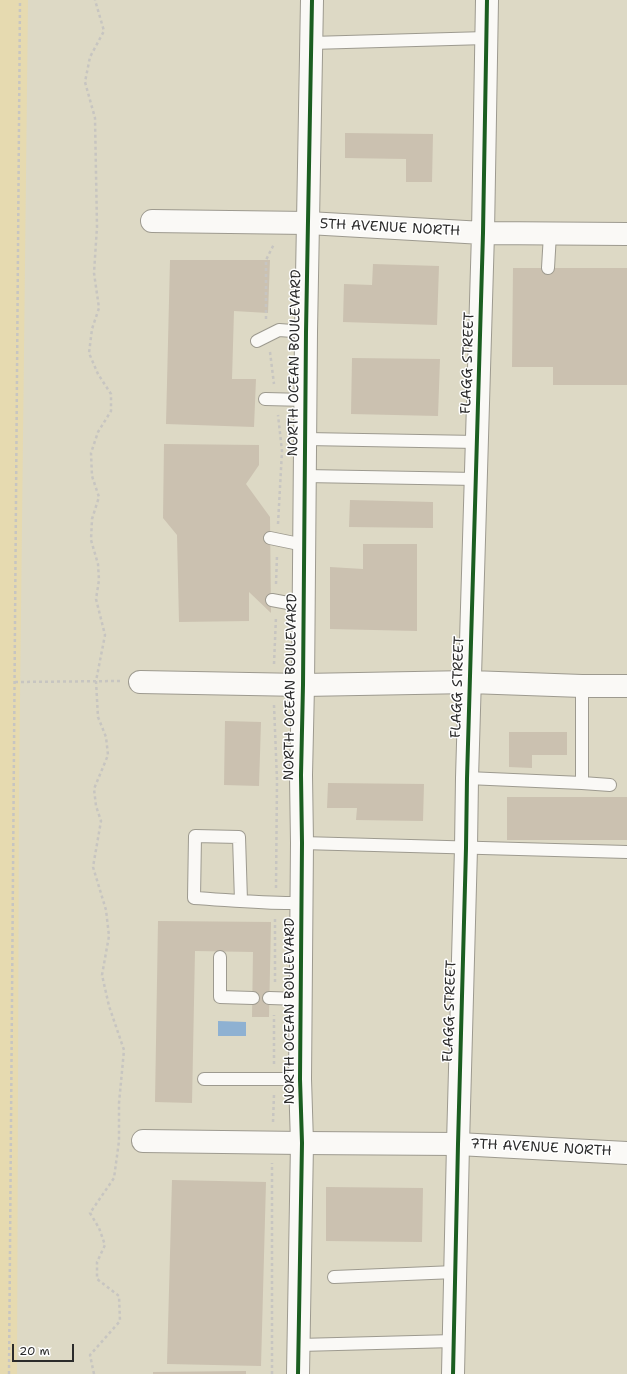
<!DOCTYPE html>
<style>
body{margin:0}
#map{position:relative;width:627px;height:1374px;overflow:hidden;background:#ddd9c5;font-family:"Shantell Sans",sans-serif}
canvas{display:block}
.scale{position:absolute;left:12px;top:1344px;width:62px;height:18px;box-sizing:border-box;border:2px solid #2b2b2b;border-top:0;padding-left:5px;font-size:12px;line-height:14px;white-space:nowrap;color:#2b2b2b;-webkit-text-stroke:3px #fff;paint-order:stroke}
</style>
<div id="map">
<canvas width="627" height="1374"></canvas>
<div class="scale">20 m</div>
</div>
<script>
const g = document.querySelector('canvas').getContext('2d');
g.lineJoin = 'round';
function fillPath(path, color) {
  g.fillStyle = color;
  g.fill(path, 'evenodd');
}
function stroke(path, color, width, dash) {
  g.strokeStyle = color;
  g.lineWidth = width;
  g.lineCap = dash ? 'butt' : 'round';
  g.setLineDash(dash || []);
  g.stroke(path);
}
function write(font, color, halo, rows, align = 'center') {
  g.font = font + ' "Shantell Sans",sans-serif';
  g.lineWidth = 3;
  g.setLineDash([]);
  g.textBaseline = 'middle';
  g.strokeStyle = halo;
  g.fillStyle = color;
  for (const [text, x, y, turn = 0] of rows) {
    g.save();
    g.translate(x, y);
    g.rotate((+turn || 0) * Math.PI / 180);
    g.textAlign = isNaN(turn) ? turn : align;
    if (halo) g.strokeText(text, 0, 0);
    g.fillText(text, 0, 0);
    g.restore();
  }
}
fillPath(new Path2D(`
 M0,0H28L19,786L17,1374H0Z`), '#e6dab0');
fillPath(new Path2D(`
 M218,1021L246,1022V1036H218Z`), '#8eb1d2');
fillPath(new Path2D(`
 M345,133L433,134L432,182H406V159L345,158Z
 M170,260H270L268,313L234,311L232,379H256L254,427L166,424Z
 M373,264L439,266L437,325L343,322L344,284L372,285Z
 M513,268H627V385H553V367H512Z
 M352,358L440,359L438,416L351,414Z
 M164,444L259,445V465L246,484L270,517L271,613L249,592V621L179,622L177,535L163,518Z
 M350,500L433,502V528L349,527Z
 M363,544H417V631L330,629V567L363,569Z
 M225,721L261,722L259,786L224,785Z
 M509,732H567V755H532V768L509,767Z
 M328,783L424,784L423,821L356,820L357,808H327Z
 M507,797H627V840H507Z
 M158,921L271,922L269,1017H252L253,952L195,951L192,1103L155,1102Z
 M172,1180L266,1182L261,1366L167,1364Z
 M326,1187L423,1188L422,1242L326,1241Z
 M246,1371V1374H153V1372Z`), '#cbc1b0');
const service = new Path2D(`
 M311,43L486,38
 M548,268L550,234
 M257,341L279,330L306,332
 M265,399L306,400
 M306,439L477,442
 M305,476L476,479
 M270,538L304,545
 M272,600L304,606
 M467,778L582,783V686
 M582,783L610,785
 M302,843L627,852
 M241,901L239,837L195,836L194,898C230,900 265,904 301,903
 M220,957V997L253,998
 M269,998L301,999
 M204,1079H300
 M334,1277L455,1272
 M299,1345L454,1341`);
const minor = new Path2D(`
 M152,221L308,223L483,233L627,234
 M140,682L303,685L470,682L582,686H627
 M143,1141L302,1143
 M453,1374L458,1144L466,848L467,778L483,233L487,0`);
const tertiary = new Path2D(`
 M302,1143L458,1144L627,1153`);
const secondary = new Path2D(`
 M298,1374L302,1143L300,1079L302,843L301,775L303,685L306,332L312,0`);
stroke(service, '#9d9a8f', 14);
stroke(minor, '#9d9a8f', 24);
stroke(tertiary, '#9d9a8f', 24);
stroke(secondary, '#9d9a8f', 24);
stroke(new Path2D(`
 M266,319V260L274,244
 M270,352L274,384
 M278,524L282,451L278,415
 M276,584L277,555
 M274,664L276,617
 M15,682L120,681
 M274,705L277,780L276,888
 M275,982V919
 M274,1064V1015
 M273,1122L274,1095
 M9,1374L20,0
 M94,1374L90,1355L120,1321L119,1296L97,1279V1262L105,1245L99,1228L90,1213L114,1178L119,1141V1103L124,1050L109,1006L102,975L109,936L106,910L93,867L101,821L96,806L94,789L108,755L106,737L98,717L96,681L105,635L96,599L99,580L98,564L91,540L92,519L99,497L92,476L91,453L98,432L111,411V394L98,374L89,353L92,329L99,308L94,273L97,227L95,118L85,82L90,57L104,31L95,0
 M272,1374V1163`), '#c7c5c1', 2.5, [3, 3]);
stroke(service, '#faf9f6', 12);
stroke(minor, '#faf9f6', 22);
stroke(tertiary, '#faf9f6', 22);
stroke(secondary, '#faf9f6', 22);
stroke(new Path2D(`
 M298,1374L302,1143L300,1079L302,843L301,775L303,685L306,332L312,0
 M453,1374L458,1144L466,848L467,778L483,233L487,0`), '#1b5e20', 4);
write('14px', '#2b2b2b', '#fff', [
 ["5TH AVENUE NORTH",390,228,3],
 ["NORTH OCEAN BOULEVARD",295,363,-89],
 ["FLAGG STREET",468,363,-88],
 ["NORTH OCEAN BOULEVARD",291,687,-89],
 ["FLAGG STREET",458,687,-88],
 ["NORTH OCEAN BOULEVARD",290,1011,-90],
 ["FLAGG STREET",450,1011,-88],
 ["7TH AVENUE NORTH",541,1148,3]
]);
</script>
